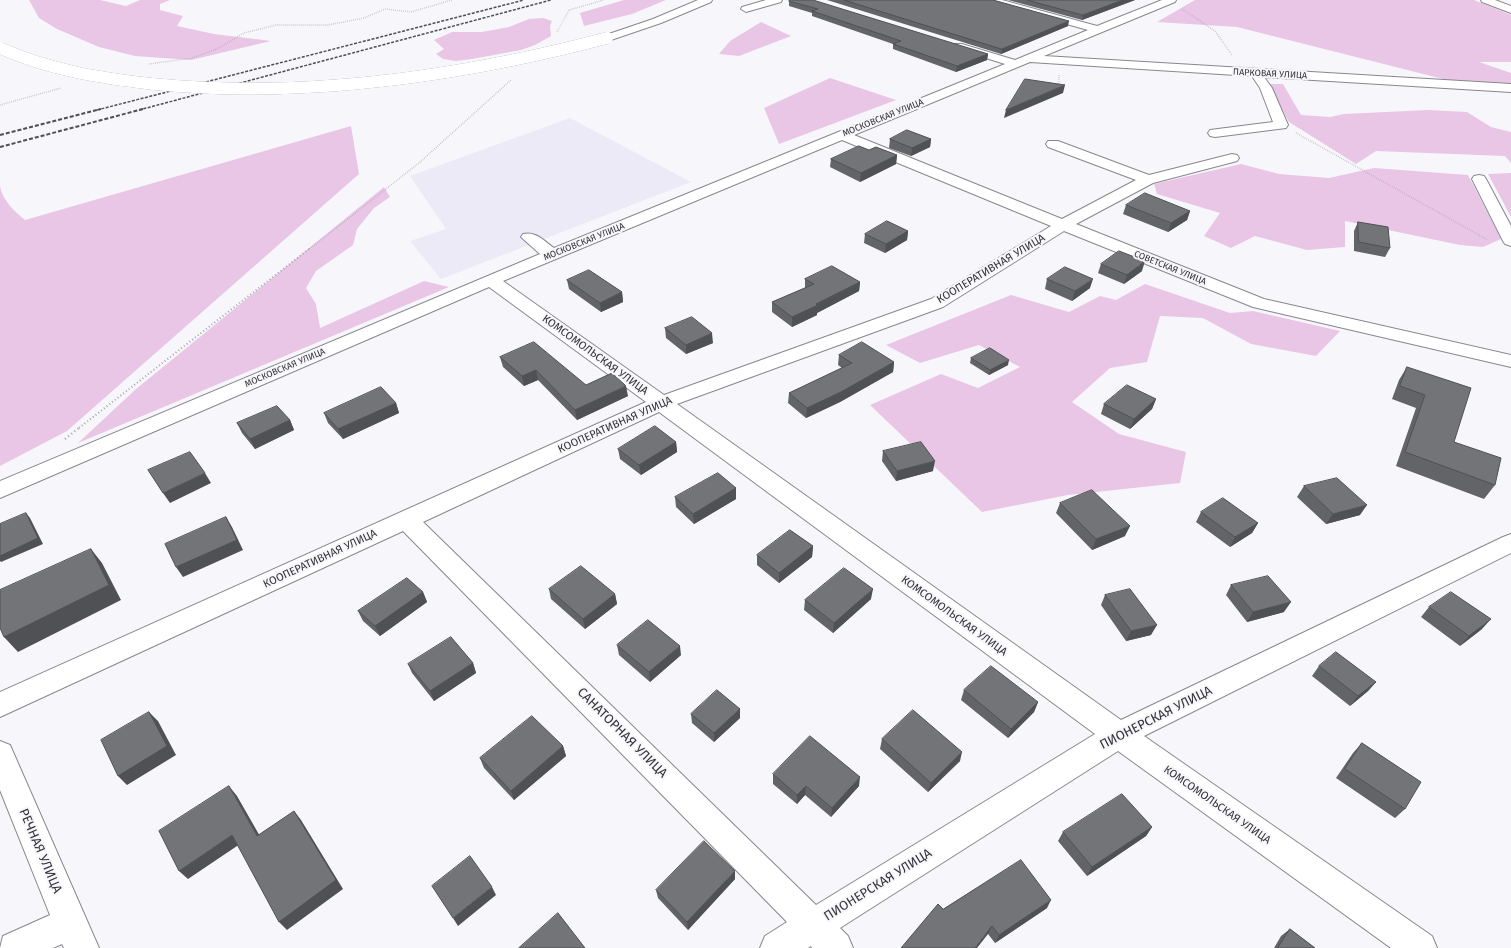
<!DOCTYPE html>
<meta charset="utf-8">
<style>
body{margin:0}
canvas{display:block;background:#f7f6fb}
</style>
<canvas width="1511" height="948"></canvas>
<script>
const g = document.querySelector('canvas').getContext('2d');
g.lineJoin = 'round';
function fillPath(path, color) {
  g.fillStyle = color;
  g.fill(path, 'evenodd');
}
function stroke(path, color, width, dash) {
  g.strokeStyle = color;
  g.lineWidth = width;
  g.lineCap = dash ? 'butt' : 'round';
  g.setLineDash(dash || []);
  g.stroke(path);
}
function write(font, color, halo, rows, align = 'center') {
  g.font = font + ' "Fira Sans",sans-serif';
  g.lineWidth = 4;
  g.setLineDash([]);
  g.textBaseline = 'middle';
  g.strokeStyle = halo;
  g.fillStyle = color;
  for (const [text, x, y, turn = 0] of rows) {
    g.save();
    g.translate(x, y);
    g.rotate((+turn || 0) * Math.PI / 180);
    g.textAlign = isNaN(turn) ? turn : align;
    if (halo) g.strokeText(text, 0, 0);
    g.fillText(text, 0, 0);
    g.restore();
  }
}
fillPath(new Path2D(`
 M570,118L691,182L441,279L410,241L446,229L410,176Z`), '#eceaf6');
fillPath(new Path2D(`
 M29,0H100L126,6L140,0H170L160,4V10L183,16L177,26L214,34L271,41L191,60L135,56L99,47L57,29L39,18Z
 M624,0H666L632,14L584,26L580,13Z
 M1195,0H1474L1511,15V62H1479L1511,73V85L1455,82L1237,27L1157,22Z
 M543,18L552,21L550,26L551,36L535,45L521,50L472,59L456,61L443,59L436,54L444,49L434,40L452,32H482L509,27L529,19Z
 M761,22L791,36L739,56L719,54L730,41Z
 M830,78L896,100L779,144L764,108Z
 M1269,84H1283L1301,115L1330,117L1344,114L1428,110L1467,112L1491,127L1511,132V163L1505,156L1376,151L1356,164L1289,122Z
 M351,126L359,174L67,431L0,466V186C2,200 15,212 25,220Z
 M1241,164L1279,174L1329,178L1374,168L1468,175L1501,239L1483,247L1460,245L1345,221V247L1307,250L1255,236L1231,248L1204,236L1220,213L1157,194L1154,184Z
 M1511,173V217L1488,174Z
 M384,187L390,197L374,208L357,229L353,245L316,271L306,288L316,304L320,328L424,281L449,287L78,443L136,389Z
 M1145,284L1230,313L1253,311L1340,331L1316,356L1251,344L1203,318L1160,316L1147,362L1110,368L1072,402L1119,434L1186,452L1180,483L1068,495L982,512L870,405L941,374L978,388L1020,367L979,345L920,363L886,345L1011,295L1069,312L1100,296L1116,300Z`), '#eac6e6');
const minor = new Path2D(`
 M698,0H712L711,2L661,23L611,40L607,41L602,38L603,36L653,19Z
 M766,0H782L781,2L746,12L741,9L742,7Z
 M986,0H1002L1097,26L1162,0H1176L1175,2L1044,56L1511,84V92L1264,77L1272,88L1288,125L1286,128L1215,137L1210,136L1208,133L1210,130L1273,122L1260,88L1252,76L1030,62L854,135L1062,219L1136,180L1048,147L1046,144L1048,141H1058L1149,175L1232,154L1237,155L1239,158L1237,161L1153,183L1076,224L1264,299L1511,355V367L1253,307L1064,231L943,307L677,404L1121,720L1503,537L1511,534V553L1144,736L1432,936L1437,948H1391L1118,751L840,928L848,936L853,948H812L811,946L808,948H760L765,936L787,922L403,531L0,717V692L646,402L489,287L0,498V481L540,254L521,237L523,234C536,231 544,241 554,248L1005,64L954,48L952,46L954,44H962L1015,60L1088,30L987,2ZM842,140L1051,226L931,299L664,395L503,281ZM659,412L1095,734L816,905L423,522Z
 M1481,0H1495L1511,6V13L1482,2Z
 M1479,175L1484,176L1486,179L1511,226V246L1505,244L1503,241L1472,179L1474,176Z
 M0,741L10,745L99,948H64L62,944L53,948H0L3,936L50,915L0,790Z`);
stroke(minor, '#88878c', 2);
stroke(new Path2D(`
 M1182,9L1215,31L1232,55
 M557,32L569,10L604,0
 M149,64L192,58L217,49L244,33L276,25H328L364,18L385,9L411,12L452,0
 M1059,75V88
 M0,105L61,88
 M1296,133L1488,240
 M308,250L419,163L511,80`), '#a5a4a7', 1.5, [0.5, 1.5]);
stroke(new Path2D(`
 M79,428L309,249`), '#a5a4a7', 2, [1, 2.5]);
stroke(new Path2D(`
 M65,439L80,427`), '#a5a4a7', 2.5, [1, 3]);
fillPath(minor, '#fff');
stroke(new Path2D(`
 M97,110L524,0
 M139,110L551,0`), '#504f52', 1.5, [3, 1.5]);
stroke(new Path2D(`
 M0,135L101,109
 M0,147L143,109`), '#504f52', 2, [4, 2]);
const minorBridge = new Path2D(`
 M0,48C49,70 100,78 153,84C306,99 459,77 607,38`);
stroke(minorBridge, '#88878c', 12, []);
stroke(minorBridge, '#fff', 12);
fillPath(new Path2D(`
 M827,0H993L1068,26L1001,54Z
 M1008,0H1135L1082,20Z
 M789,1L988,54L987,60L956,72L893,49V44L812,16V13L789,6Z
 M890,139H931L930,147L911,156L889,148Z
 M869,150L897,155L896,164L860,182L830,167L831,159Z
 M1126,205L1190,211L1187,220L1168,232L1123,214Z
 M1358,222L1390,248L1385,257L1354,251V231Z
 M908,231L907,240L885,253L864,243L865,234Z
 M1101,264L1142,271L1124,284L1098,273Z
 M805,279L860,282L859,291L817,313V315L792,327L772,312V302L805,288Z
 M1047,279L1090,288L1072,301L1045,289Z
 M567,280L622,292L623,302L601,312L569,289Z
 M665,328L713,343L686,354L666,338Z
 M839,355L894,362L893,372L840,402L806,418L788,403L789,393L842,368L838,365Z
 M500,357L586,385L628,396L577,420L538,380L524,386L503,367Z
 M971,358L1008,365L989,375L970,363Z
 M1407,367L1454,442L1495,485L1484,499L1396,466L1416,408L1392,399L1399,380Z
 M1156,399L1152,409L1130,429L1101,414L1104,404Z
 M396,403L399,413L343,439L328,423L324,413Z
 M290,420L294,430L255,449L242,433L237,423Z
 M676,442L677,452L641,475L620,459L618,449Z
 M883,451L933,471L896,481L882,461Z
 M1304,486L1360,515L1326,524L1297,497Z
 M736,488V499L694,524L676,507L675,497Z
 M1060,503L1125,536L1092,550L1056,513Z
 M1201,512L1258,523L1252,533L1230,547L1196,522Z
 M813,546L812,557L779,583L757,565V555Z
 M1231,585L1284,612L1247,622L1226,595Z
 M549,589L615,594L617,604L585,629L551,599Z
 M423,592L427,602L380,636L363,621L358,611Z
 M1105,595L1151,635L1126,641L1101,605Z
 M871,599L833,633L804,610L805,600Z
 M1429,607L1482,629L1460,646L1421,617Z
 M617,645L681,655L650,682L619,655Z
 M473,663L476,673L434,701L412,673L408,664Z
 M1319,666L1376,682L1368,691L1350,706L1312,676Z
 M964,690L1038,702L1034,712L1008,738L961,700Z
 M740,709V718L714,742L692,723L691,714Z
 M882,739L960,761L928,792L880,749Z
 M1362,743L1405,809L1395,818L1336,778L1353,753Z
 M563,746L566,756L514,800L484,768L480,758Z
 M773,774L859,786L831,817L805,795L797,804L773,784Z
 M1152,827L1146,836L1087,876L1058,841L1063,832Z
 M735,879L688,930L658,898L656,890Z
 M1047,908L995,943L988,934L943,909Z
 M1290,929L1315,948H1274L1281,936Z`), '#636467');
fillPath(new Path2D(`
 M1123,0H1135L1082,20L1083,15Z
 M1069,21L1068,26L1001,54L1002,49Z
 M988,54L987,60L956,72L957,66Z
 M1065,85L1063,93L1004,118L1006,110Z
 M931,139L930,147L911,156L912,148Z
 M897,155L896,164L860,182L861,173Z
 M1190,211L1187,220L1168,232L1171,223Z
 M908,231L907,240L885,253L886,244Z
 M1145,261L1142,271L1124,284L1127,275Z
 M1093,279L1090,288L1072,301L1075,291Z
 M860,282L859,291L817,313V315L792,327V317Z
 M622,292L623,302L601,312L600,303Z
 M712,333L713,343L686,354V345Z
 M1009,360L1008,365L989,375L990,370Z
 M894,362L893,372L840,402L806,418L807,408Z
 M536,370L538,380L524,386L522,376Z
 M626,386L628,396L577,420L575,410Z
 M1156,399L1152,409L1130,429L1134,419Z
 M396,403L399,413L343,439L338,429Z
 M290,420L294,430L255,449L250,439Z
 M676,442L677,452L641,475L639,465Z
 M935,461L933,471L896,481L897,471Z
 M205,473L211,483L170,503L163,493Z
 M736,488V499L694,524L693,514Z
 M1367,505L1360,515L1326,524L1333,514Z
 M26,513L30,518L43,544L1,562L0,561V556Z
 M226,517L232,527L243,550L183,577L176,567Z
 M1258,523L1252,533L1230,547L1235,537Z
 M1130,526L1125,536L1092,550L1096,539Z
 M813,546L812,557L779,583V573Z
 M91,549L102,563L121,600L18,652L4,637Z
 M873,589L871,599L833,633L834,623Z
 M423,592L427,602L380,636L375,626Z
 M615,594L617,604L585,629L583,619Z
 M1291,602L1284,612L1247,622L1253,612Z
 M1491,619L1482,629L1460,646L1469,636Z
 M1157,625L1151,635L1126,641L1131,631Z
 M680,646L681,655L650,682L649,672Z
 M473,663L476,673L434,701L430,691Z
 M1376,682L1368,691L1350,706L1358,696Z
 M1038,702L1034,712L1008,738L1011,729Z
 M740,709V718L714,742V733Z
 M149,712L158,721L176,755L127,785L118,776Z
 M563,746L566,756L514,800L511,791Z
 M962,752L960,761L928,792L931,783Z
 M860,777L859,786L831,817L832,808Z
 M229,786L237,796L265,845L257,836Z
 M806,786L805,795L797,804V795Z
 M294,811L301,820L343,889L287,930L279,922Z
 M1152,827L1146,836L1087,876L1092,867Z
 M232,835L240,844L188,879L179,871Z
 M735,871V879L688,930L687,922Z
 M492,887L496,895L458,926L453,918Z
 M1051,900L1047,908L995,943L999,935Z
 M992,926L988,934L977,948H975Z`), '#505154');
const building = new Path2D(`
 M792,0H813L988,54L957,66L893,44L901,41L812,11L818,9L789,1Z
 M844,0H993L1069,21L1002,49Z
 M1027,0H1123L1083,15Z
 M1025,79L1065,85L1006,110Z
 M907,130L931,139L912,148L890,139Z
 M859,146L869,150L876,147L897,155L861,173L831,159Z
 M1145,193L1190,211L1171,223L1126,205Z
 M887,221L908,231L886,244L865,234Z
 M1358,222L1388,227L1390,248L1359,242Z
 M1119,251L1145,261L1127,275L1101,264Z
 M832,266L860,282L816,304L818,305L792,317L772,302L814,284L805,279Z
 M1065,267L1093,279L1075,291L1047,279Z
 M589,270L622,292L600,303L567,280Z
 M692,317L712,333L686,345L665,328Z
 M534,342L586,385L612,373L626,386L575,410L536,370L522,376L500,357Z
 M862,342L894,362L841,392L807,408L789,393L852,363L839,355Z
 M990,348L1009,360L990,370L971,358Z
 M1407,367L1471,388L1454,442L1501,458L1495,485L1405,452L1425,395L1400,386Z
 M1127,385L1156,399L1134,419L1104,404Z
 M381,387L396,403L338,429L324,413Z
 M277,406L290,420L250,439L237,423Z
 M655,426L676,442L639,465L618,449Z
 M921,442L935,461L897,471L883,451Z
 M190,452L205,473L163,493L148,470Z
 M718,473L736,488L693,514L675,497Z
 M1337,478L1367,505L1333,514L1304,486Z
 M1092,490L1130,526L1096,539L1060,503Z
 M1223,498L1258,523L1235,537L1201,512Z
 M26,513L38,538L0,556V524Z
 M226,517L237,540L176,567L165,544Z
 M790,530L813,546L779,573L757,555Z
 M91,549L109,585L4,637L0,628V590Z
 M581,566L615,594L583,619L549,589Z
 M844,568L873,589L834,623L805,600Z
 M1268,576L1291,602L1253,612L1231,585Z
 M407,578L423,592L375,626L358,611Z
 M1130,589L1157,625L1131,631L1105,595Z
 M1451,592L1491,619L1469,636L1429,607Z
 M648,620L680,646L649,672L617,645Z
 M451,637L473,663L430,691L408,664Z
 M1336,652L1376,682L1358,696L1319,666Z
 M991,666L1038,702L1011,729L964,690Z
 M717,690L740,709L714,733L691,714Z
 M913,710L962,752L931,783L882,739Z
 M149,712L167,746L118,776L101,740Z
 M532,716L563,746L511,791L480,758Z
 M810,736L860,777L832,808L806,786L797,795L773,774Z
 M1362,743L1421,782L1405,809L1345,769Z
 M229,786L257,836L294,811L336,880L279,922L232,835L179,871L159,831Z
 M1122,794L1152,827L1092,867L1063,832Z
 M704,841L735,871L687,922L656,890Z
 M470,856L492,887L453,918L432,886Z
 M1021,860L1051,900L999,935L992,926L975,948H901L938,904L943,909Z
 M558,913L585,948H519Z
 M1290,929L1315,948H1278Z`);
fillPath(building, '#737478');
stroke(building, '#505154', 1);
write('9px', '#343335', '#f7f6fb', [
 ["ПАРКОВАЯ УЛИЦА",1270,74,3],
 ["МОСКОВСКАЯ УЛИЦА",883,118,-22],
 ["МОСКОВСКАЯ УЛИЦА",584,242,-22],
 ["СОВЕТСКАЯ УЛИЦА",1170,268,22],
 ["МОСКОВСКАЯ УЛИЦА",285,368,-23]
]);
write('11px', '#343335', '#f7f6fb', [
 ["КООПЕРАТИВНАЯ УЛИЦА",991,269,-31],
 ["КОМСОМОЛЬСКАЯ УЛИЦА",595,355,36],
 ["КООПЕРАТИВНАЯ УЛИЦА",615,425,-24],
 ["КООПЕРАТИВНАЯ УЛИЦА",320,559,-25],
 ["КОМСОМОЛЬСКАЯ УЛИЦА",954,616,36],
 ["КОМСОМОЛЬСКАЯ УЛИЦА",1217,805,35]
]);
write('13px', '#343335', '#f7f6fb', [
 ["ПИОНЕРСКАЯ УЛИЦА",1156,718,-27],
 ["САНАТОРНАЯ УЛИЦА",622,733,45],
 ["РЕЧНАЯ УЛИЦА",40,851,67],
 ["ПИОНЕРСКАЯ УЛИЦА",878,885,-32]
]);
</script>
